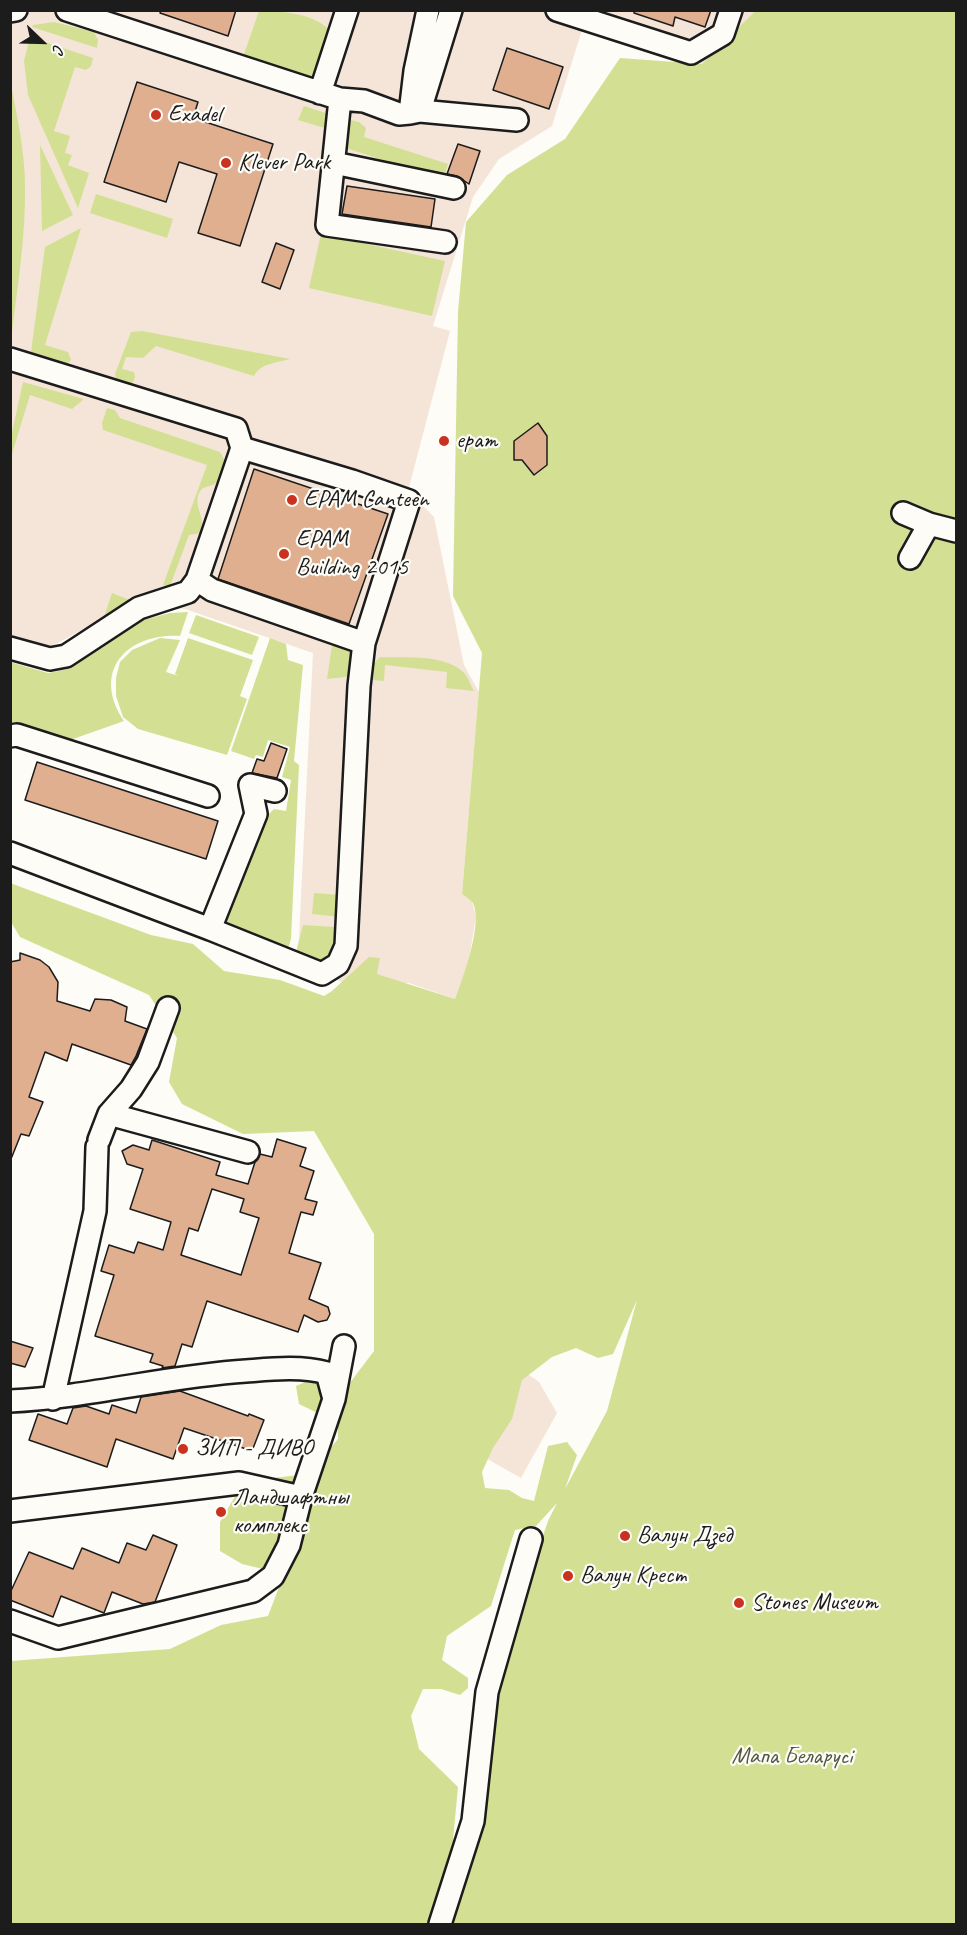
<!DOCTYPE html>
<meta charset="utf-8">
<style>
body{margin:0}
#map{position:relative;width:967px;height:1935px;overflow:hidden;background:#fdfcf7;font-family:Caveat,sans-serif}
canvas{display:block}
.frame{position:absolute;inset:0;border:12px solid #1c1c1c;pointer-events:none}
.north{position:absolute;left:12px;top:12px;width:60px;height:60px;-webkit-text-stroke:4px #fdfcf7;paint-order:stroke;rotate:113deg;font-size:16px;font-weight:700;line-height:24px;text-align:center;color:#1c1c1c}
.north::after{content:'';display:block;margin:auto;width:21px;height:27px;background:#1c1c1c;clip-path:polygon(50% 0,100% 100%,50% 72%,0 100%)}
</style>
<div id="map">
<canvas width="967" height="1935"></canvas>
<div class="frame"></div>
<div class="north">С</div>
</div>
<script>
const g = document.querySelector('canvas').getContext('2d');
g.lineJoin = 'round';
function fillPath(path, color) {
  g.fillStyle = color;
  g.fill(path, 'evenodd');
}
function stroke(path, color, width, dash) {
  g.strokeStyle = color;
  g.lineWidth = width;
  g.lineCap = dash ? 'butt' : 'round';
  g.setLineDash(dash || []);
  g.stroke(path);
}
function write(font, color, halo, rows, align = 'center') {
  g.font = font + ' Caveat,sans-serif';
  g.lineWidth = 4.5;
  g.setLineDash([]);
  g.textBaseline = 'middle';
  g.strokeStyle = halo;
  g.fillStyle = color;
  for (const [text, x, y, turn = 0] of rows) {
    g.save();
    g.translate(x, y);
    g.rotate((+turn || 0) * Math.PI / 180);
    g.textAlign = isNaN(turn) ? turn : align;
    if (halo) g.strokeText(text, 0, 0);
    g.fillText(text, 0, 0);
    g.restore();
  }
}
fillPath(new Path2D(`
 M10,11H755L702,64L582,30L552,126L499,159L473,197L433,326L450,331L408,491L434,517L464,665L479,692L462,894L472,902L476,916L468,966L455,999L409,983L347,985L298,958L313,653L185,609L127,605L45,650L11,641Z
 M502,1356L539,1382L557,1413L521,1478L434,1429Z`), '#f4e5d8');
fillPath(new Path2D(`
 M259,11C282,11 316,13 331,32L319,80L243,57Z
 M755,11H956V1924H445L496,1673L548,1521L557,1503L536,1526L515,1530L491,1606L447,1636L442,1660L468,1678V1688L460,1695L441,1689H423L411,1716L419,1749L458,1787L451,1861L430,1924H11V1661L170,1649L221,1625L268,1616L284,1574L242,1564L220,1551V1522L237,1493L264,1479L299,1475L322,1458L338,1439V1423L299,1404L296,1386L319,1376L349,1384L374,1351V1234L314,1131L243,1134L182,1104L169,1082L177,1038L149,995L20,937L11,922L10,883L151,935L193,944L224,971L280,980L324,996L332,991L369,957L380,958L377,974L455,999C463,978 483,924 473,903C470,900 466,897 462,894L482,653L453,596L458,312L466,222L507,175L565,139L620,58L702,64ZM637,1300L607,1411L565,1489L577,1455L567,1442L548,1446L534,1501L522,1498L509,1490L485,1488L482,1472L493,1448L512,1419L522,1380L552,1357L576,1348L598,1358L613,1354Z
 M54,22L94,32L98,40L97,48L32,27L33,25Z
 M30,37L93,58L91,66L86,70L75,67L54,131L70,136L65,153L72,155L68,165L89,173L78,208L28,95L24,61Z
 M11,84C17,117 25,152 25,185C26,237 17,289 11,340Z
 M304,106L329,114L328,129L298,120Z
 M343,118L359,122L366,128L364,137L448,164L443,180L343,147Z
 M40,145L73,215L42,231Z
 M96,194L173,219L167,238L90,213Z
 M81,228L45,345L68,352L71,360L67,364L31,352L45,247Z
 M321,234L445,261L432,316L309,288Z
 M142,331L290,359C276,363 261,363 254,376L156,346L143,358L126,357L122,369L134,372L135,377L133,382L129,385L116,379L115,374L131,332Z
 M23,382L84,399L72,409L30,395L11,457V437Z
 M107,408L115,410L120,418L220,452L225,461C223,468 223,478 216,483C209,488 201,485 198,496C195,509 206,519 201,533L189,535L170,586L163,585L207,465L103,430L102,423Z
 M112,593L130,600L127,605L103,620Z
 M188,612L180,636C126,633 91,672 124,721L56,745L11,730L10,662L48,673L68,669L143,620L170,613Z
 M196,615L259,637L252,655L189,633Z
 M160,638L180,640L166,672L179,676L175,674L188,638L253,660L240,696L247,699L227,755L138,729L123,717L116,696V678L120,662L132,650Z
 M270,638L286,644L288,660L303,665L294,761L299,765L291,939L286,955L219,930L261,822L274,809L286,811L291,780L282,777L290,747L268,740L263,757L256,755L254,759L231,751Z
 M335,641L352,650L356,657L354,676L327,679L332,645Z
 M380,657C405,658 442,654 462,671C468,675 470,685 474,691L446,688L447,672L385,665L384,681L373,680L374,663Z
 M314,893L342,895L340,917L312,914Z
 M303,925L336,927L339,929L338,951L329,965L295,956Z`), '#d3e093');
const building = new Path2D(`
 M161,10H236L228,36L160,13Z
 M634,10H711L705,27L675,17L673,26L634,13Z
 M507,48L563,67L549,109L493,90Z
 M137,82L198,102L193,118L273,144L240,246L198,233L217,174L179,162L166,202L104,182Z
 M458,144L480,151L469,184L457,176L447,174Z
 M347,186L435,199L431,227L342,214Z
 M276,243L294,250L280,289L262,282Z
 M538,423L547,436V465L534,475L522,460H514V441Z
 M254,469L388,514L349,624L218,579Z
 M271,743L287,749L277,778L252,773L257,759L264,761Z
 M37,762L218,821L206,859L25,800Z
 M20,953L40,960L49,967L58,982L57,1001L90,1011L95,999L111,1000L127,1007L125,1021L147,1029L136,1056L131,1065L72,1044L67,1061L45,1052L29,1097L43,1102L29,1136L21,1134L11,1159L10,962L20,960Z
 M277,1139L306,1148L300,1166L314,1171L305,1199L317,1202L313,1215L301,1212L289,1253L321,1263L309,1299L328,1307L330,1314L327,1320L318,1322L304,1315L298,1332L207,1301L192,1347L182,1344L175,1366L162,1368L163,1366L150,1362L153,1354L95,1336L114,1275L101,1271L109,1245L134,1253L138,1242L163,1250L171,1222L130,1209L143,1169L127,1164L122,1151L133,1145L149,1150L152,1140L220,1162L216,1175L248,1184L255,1162L260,1154L272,1157ZM212,1189L244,1199L240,1212L259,1218L241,1275L181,1255L189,1228L198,1231Z
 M10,1341L33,1348L25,1367L10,1363Z
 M180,1391L248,1416L249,1414L264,1420L252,1451L184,1428L173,1459L116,1439L107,1467L29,1440L38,1414L67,1424L73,1408L86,1406L109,1414L112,1405L136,1413L141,1397Z
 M153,1535L177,1545L155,1602L143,1604L112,1592L104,1613L61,1596L53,1617L10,1600V1593L29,1552L73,1569L82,1548L119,1563L127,1543L146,1550Z`);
fillPath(building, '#dfaf90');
stroke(building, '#1c1c1c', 1.5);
const minor = new Path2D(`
 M67,10L340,99L364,101L399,114L410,113L415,71L428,10
 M557,10L691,53L723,34L731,10
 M10,11L16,10
 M320,93L347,10
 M340,99L327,225L445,242
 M421,107L451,10
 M410,113L420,111L517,120
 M334,163L454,188
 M10,359L236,429L242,448L197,580L188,592L139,608L66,656L50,659L10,648
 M903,513L929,524L956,531
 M910,558L929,524
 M197,580L212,590L364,643
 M10,736L17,735L208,796
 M10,853L210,929L256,814L250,785L275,791
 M210,929L322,974L338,964L346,946L359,686L364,643L409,501L352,481L242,448
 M109,1114L248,1152
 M99,1140L109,1114L131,1089L148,1062L168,1008
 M53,1399L95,1211L97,1147
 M10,1401C90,1397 167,1376 246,1371C273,1369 300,1366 327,1373L334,1399
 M301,1497L334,1399L344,1346
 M10,1511L239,1483L301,1497L289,1545L273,1576L253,1591L58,1638L10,1621
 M440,1924L473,1821L487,1692L531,1539`);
stroke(minor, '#1c1c1c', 26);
stroke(minor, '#fdfcf7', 21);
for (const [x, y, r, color] of [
 [156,115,6,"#c8321e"],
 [226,163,6,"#c8321e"],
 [444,441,6,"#c8321e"],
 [292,500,6,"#c8321e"],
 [284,554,6,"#c8321e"],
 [183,1449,6,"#c8321e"],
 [221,1512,6,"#c8321e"],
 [625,1536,6,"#c8321e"],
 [568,1576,6,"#c8321e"],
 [739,1603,6,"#c8321e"]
]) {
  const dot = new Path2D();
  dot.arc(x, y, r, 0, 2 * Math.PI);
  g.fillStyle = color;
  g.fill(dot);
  stroke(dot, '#fdfcf7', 2);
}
write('24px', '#1c1c1c', '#fdfcf7', [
 ["Exadel",168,115],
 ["Klever Park",238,163],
 ["epam",456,441],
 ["EPAM Canteen",304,500],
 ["EPAM",296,540],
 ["Building 2015",296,568],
 ["ЗИП - ДИВО",195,1449],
 ["Ландшафтны",233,1498],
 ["комплекс",233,1526],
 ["Валун Дзед",637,1536],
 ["Валун Крест",580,1576],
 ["Stones Museum",751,1603]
], 'left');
write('24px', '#535740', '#fdfcf7', [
 ["Мапа Беларусі",792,1757]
]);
</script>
